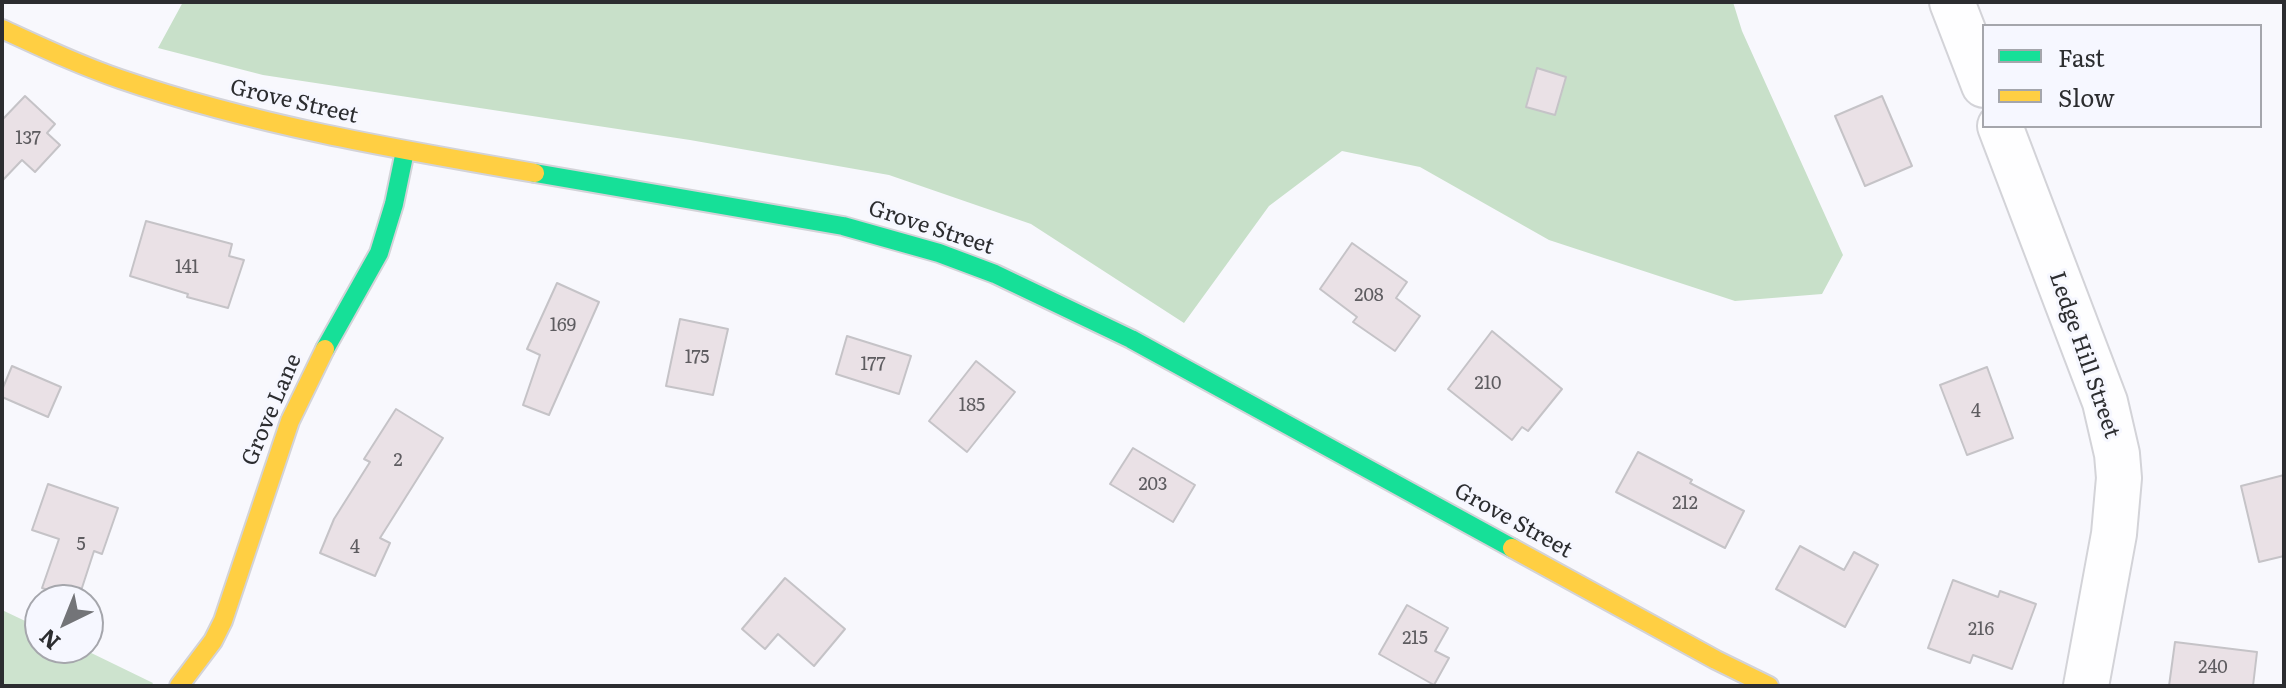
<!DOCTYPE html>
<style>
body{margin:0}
#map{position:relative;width:2286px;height:688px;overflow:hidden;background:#f8f8fd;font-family:Literata,serif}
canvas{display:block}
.frame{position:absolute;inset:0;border:4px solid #2c2d30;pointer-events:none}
.legend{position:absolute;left:1982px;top:24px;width:280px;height:104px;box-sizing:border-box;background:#f6f7ff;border:2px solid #a5a6ac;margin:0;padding:10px 14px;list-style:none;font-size:24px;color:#2c2d30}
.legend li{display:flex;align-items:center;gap:16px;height:40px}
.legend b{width:40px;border:2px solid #a5a6ac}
.north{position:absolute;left:24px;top:584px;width:80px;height:80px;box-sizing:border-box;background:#f6f7ff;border:2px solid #a5a6ac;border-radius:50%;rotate:223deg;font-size:22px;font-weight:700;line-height:32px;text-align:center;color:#2c2d30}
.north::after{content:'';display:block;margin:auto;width:28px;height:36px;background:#737478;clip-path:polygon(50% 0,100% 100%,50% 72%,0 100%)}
</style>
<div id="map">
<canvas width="2286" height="688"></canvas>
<div class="frame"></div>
<ul class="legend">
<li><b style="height:10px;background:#16e098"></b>Fast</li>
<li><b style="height:10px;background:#ffcf43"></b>Slow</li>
</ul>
<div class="north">N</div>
</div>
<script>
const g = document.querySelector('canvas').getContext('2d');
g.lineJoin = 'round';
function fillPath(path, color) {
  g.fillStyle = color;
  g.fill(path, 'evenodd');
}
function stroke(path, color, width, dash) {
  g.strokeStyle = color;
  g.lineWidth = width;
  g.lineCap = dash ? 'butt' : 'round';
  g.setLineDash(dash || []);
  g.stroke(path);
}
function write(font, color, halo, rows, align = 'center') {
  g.font = font + ' Literata,serif';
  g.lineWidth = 6;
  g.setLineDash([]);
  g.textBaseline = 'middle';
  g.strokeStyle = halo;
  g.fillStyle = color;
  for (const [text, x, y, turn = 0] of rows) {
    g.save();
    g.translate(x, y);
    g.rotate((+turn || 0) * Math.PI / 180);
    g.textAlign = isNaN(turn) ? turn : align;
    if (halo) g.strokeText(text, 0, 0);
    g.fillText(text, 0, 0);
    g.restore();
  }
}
fillPath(new Path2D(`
 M2,610L40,628V648H81L153,683L151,686H2Z`), '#cde3ce');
fillPath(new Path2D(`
 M183,2H1733L1742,31L1843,255L1822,294L1735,301L1549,240L1420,167L1342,151L1269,206L1184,323L1031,224L889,175L690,140L263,75L158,48Z`), '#c8e0c9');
const building = new Path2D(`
 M1537,68L1566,77L1555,115L1526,107Z
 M25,96L55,124L47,133L60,145L35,172L22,160L2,181V120Z
 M1882,96L1912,166L1865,186L1835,116Z
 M146,221L232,244L229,256L244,260L228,308L187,297L188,294L130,276Z
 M1352,243L1407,282L1396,298L1420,316L1395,351L1353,322L1357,317L1320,289Z
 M557,283L599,302L549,415L523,405L540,355L527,349Z
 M680,319L728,329L713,395L666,386Z
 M1492,331L1562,389L1528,431L1522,427L1512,440L1448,389Z
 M847,336L911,356L899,394L836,374Z
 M976,361L1015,392L967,452L929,421Z
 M12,366L61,387L48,417L2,397V390Z
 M1987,367L2013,438L1967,455L1940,385Z
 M396,409L443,438L380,538L390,543L375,576L320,553L334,519L370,462L364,459Z
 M1133,448L1195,485L1173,522L1110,484Z
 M1638,452L1692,480L1690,483L1744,511L1725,548L1616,492Z
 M2284,475V556L2259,562L2241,486Z
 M48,484L118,508L102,554L94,551L78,600L42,588L59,539L32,530Z
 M1800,546L1844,570L1854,552L1878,565L1845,627L1776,589Z
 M785,578L845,629L814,666L778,634L765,649L742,629Z
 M1953,580L1998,597L2000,591L2036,604L2012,669L1973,655L1970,663L1928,648Z
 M1407,605L1448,628L1435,651L1449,658L1434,685L1379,654Z
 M2175,642L2257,652L2253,686H2169Z`);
fillPath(building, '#eae1e6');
stroke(building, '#c5c3c7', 2);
const street = new Path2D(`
 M1952,2L1984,85
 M2000,126L2105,402L2117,454L2119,478L2114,534L2086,686`);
const fast = new Path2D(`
 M535,173L843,226L939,253L995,274L1131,339L1512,548
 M325,349L379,253L394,204L405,151`);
const slow = new Path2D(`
 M2,29C41,47 79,65 120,79C254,125 395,149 535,173
 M1512,548L1716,660L1769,686
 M179,686L213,641L223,621L290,421L325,349`);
stroke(street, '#d3d3d8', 48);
stroke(fast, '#d3d3d8', 22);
stroke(slow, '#d3d3d8', 22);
stroke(street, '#fefeff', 44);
stroke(fast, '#16e098', 18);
stroke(slow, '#ffcf43', 18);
write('18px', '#5e5c60', null, [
 ["137",28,139],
 ["141",187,268],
 ["208",1369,296],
 ["169",563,326],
 ["175",697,358],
 ["177",873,365],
 ["210",1488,384],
 ["185",972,406],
 ["4",1976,412],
 ["2",398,461],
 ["203",1153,485],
 ["212",1685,504],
 ["5",81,545],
 ["4",355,548],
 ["216",1981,630],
 ["215",1415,639],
 ["240",2213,668]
]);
write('22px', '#2c2d30', '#f6f7ff', [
 ["Grove Street",294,102,13],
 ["Grove Street",931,228,18],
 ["Ledge Hill Street",2084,355,71],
 ["Grove Lane",272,410,-67],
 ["Grove Street",1513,521,29]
]);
</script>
